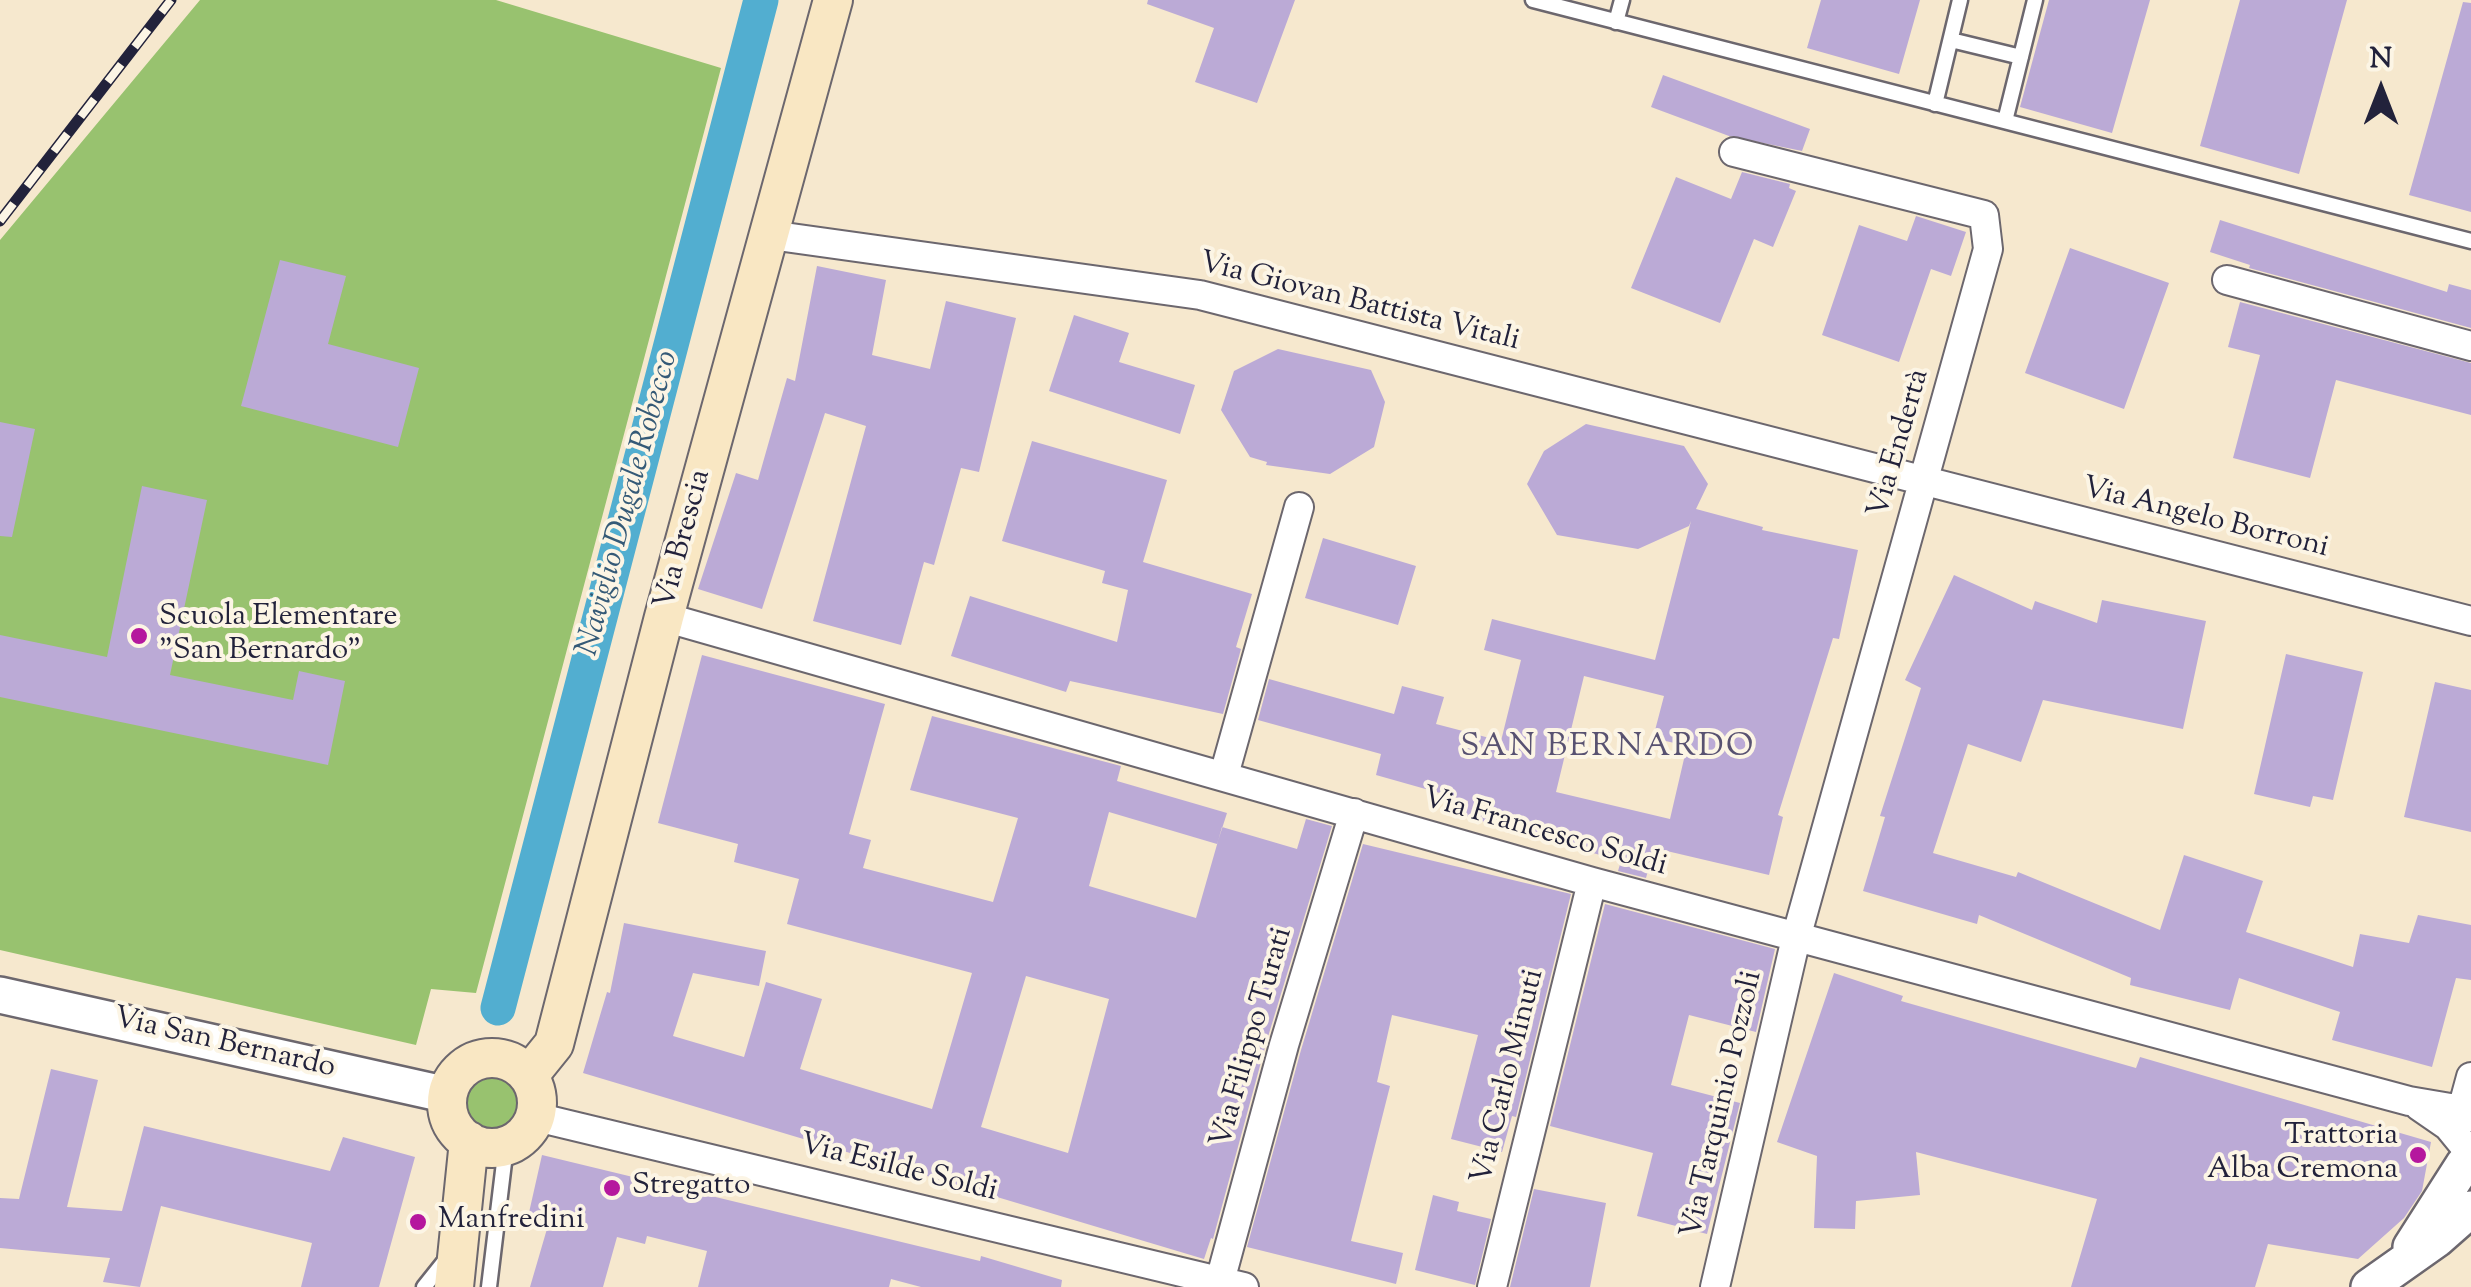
<!DOCTYPE html>
<meta charset="utf-8">
<style>
body{margin:0}
#map{position:relative;width:2471px;height:1287px;overflow:hidden;background:#f6e8ce;font-family:"Sorts Mill Goudy",serif}
canvas{display:block}
.north{position:absolute;left:2331px;top:40px;width:100px;height:100px;-webkit-text-stroke:8px #fcf5e5;paint-order:stroke;rotate:0deg;font-size:28px;font-weight:700;line-height:40px;text-align:center;color:#22223b}
.north::after{content:'';display:block;margin:auto;width:35px;height:45px;background:#22223b;clip-path:polygon(50% 0,100% 100%,50% 72%,0 100%)}
</style>
<div id="map">
<canvas width="2471" height="1287"></canvas>
<div class="north">N</div>
</div>
<script>
const g = document.querySelector('canvas').getContext('2d');
g.lineJoin = 'round';
function fillPath(path, color) {
  g.fillStyle = color;
  g.fill(path, 'evenodd');
}
function stroke(path, color, width, dash) {
  g.strokeStyle = color;
  g.lineWidth = width;
  g.lineCap = dash ? 'butt' : 'round';
  g.setLineDash(dash || []);
  g.stroke(path);
}
function write(font, color, halo, rows, align = 'center') {
  g.font = font + ' "Sorts Mill Goudy",serif';
  g.lineWidth = 8;
  g.setLineDash([]);
  g.textBaseline = 'middle';
  g.strokeStyle = halo;
  g.fillStyle = color;
  for (const [text, x, y, turn = 0] of rows) {
    g.save();
    g.translate(x, y);
    g.rotate((+turn || 0) * Math.PI / 180);
    g.textAlign = isNaN(turn) ? turn : align;
    if (halo) g.strokeText(text, 0, 0);
    g.fillText(text, 0, 0);
    g.restore();
  }
}
fillPath(new Path2D(`
 M200,0H496L721,68L476,993L431,989L416,1045L0,950V240Z
 M467 1103a25 25 0 1 1 50 0a25 25 0 1 1-50 0Z`), '#98c26f');
stroke(new Path2D(`
 M498,1008L761,0`), '#52aed0', 35);
fillPath(new Path2D(`
 M1148,0H1295L1257,103L1195,82L1214,28L1147,4Z
 M1821,0H1920L1899,74L1807,48Z
 M2049,0H2150L2112,133L2020,107Z
 M2240,0H2347L2299,174L2200,146Z
 M2463,2L2471,3V212L2409,195Z
 M1663,75L1810,129L1802,151L1729,136L1651,107Z
 M1742,172L1790,184L1789,188L1796,191L1773,247L1754,239L1720,323L1631,288L1676,177L1731,199Z
 M1916,216L1966,232L1951,276L1931,269L1899,362L1822,335L1859,225L1907,241Z
 M2220,220L2447,292L2449,284L2471,290V328L2249,268L2250,265L2210,252Z
 M2070,248L2169,283L2124,409L2025,373Z
 M280,260L346,276L328,344L419,368L398,447L241,406Z
 M817,266L886,280L872,355L930,369L946,301L1016,318L979,472L961,468L934,565L924,562L901,645L813,621L866,426L825,413L762,609L698,589L736,473L758,480L787,378L795,381Z
 M2240,302L2471,363V415L2336,380L2310,478L2233,458L2260,355L2228,347Z
 M1074,315L1129,333L1119,362L1195,385L1180,434L1049,391Z
 M1278,349L1371,370L1385,402L1374,447L1330,474L1266,465L1267,462L1250,457L1221,410L1234,371Z
 M0,422L35,429L12,537L0,536Z
 M1586,424L1684,446L1708,484L1696,509L1763,527L1762,530L1858,550L1839,639L1833,638L1778,815L1783,817L1769,875L1654,848L1646,878L1618,871L1621,861L1464,816L1468,801L1376,775L1381,754L1258,720L1269,679L1394,714L1402,686L1444,697L1436,724L1501,741L1521,660L1484,650L1492,619L1655,660L1691,521L1689,526L1638,549L1557,535L1527,484L1544,451ZM1584,676L1664,696L1653,738L1687,746L1670,819L1556,792Z
 M1032,441L1167,480L1143,562L1252,594L1236,647L1241,649L1223,714L1070,681L1066,692L951,656L970,596L1117,642L1128,590L1102,583L1105,571L1002,541Z
 M142,486L207,500L170,675L293,700L299,671L345,681L328,765L0,697V635L107,657Z
 M1323,538L1416,566L1398,625L1305,598Z
 M1954,575L2032,610L2035,601L2097,623L2102,600L2206,621L2183,729L2043,700L2021,762L1968,744L1933,853L2016,877L2018,872L2160,930L2184,855L2263,881L2246,932L2353,967L2360,934L2409,943L2418,915L2471,925V980L2456,978L2432,1067L2332,1040L2340,1012L2239,978L2230,1010L2130,985L2131,978L1979,915L1977,924L1863,891L1885,817L1880,816L1921,688L1905,680Z
 M2286,654L2363,672L2333,800L2313,796L2310,807L2254,794Z
 M702,655L885,704L849,834L871,840L863,868L993,902L1018,818L910,790L932,716L1121,766L1117,781L1227,813L1217,844L1109,812L1089,886L1196,918L1222,827L1297,849L1306,819L1332,826L1267,1040L1213,1239L1211,1238L1204,1259L583,1073L607,992L610,993L624,923L766,951L759,986L693,973L673,1036L744,1057L766,982L822,999L800,1069L932,1109L972,973L787,924L799,879L734,862L738,844L658,823ZM1026,976L1109,999L1068,1153L981,1127Z
 M2435,682L2471,690V832L2404,817Z
 M1363,844L1571,894L1516,1117L1512,1116L1502,1152L1451,1139L1478,1035L1392,1015L1377,1082L1390,1086L1351,1241L1403,1253L1396,1284L1247,1247L1301,1050Z
 M1605,904L1775,949L1756,1032L1689,1015L1671,1085L1740,1103L1707,1234L1637,1216L1653,1153L1550,1126Z
 M1834,973L1903,996L1901,1001L2136,1068L2140,1057L2431,1142L2422,1191L2404,1218L2358,1259L2268,1244L2255,1287H2071L2097,1199L1916,1152L1920,1195L1856,1201L1855,1229L1814,1228L1817,1156L1777,1142Z
 M51,1069L98,1080L67,1207L122,1211L144,1126L330,1171L343,1137L415,1157L379,1287H301L312,1243L161,1206L140,1287L103,1282L110,1258L0,1248V1198L19,1199Z
 M542,1155L980,1261L981,1256L1062,1280L1061,1287H921L891,1279L889,1287H698L707,1251L647,1236L645,1244L617,1237L603,1287H530L549,1222L528,1217Z
 M1534,1189L1606,1203L1590,1287H1510Z
 M1433,1195L1459,1202L1457,1211L1491,1219L1475,1285L1415,1270Z`), '#bbaad6');
const service = new Path2D(`
 M1533,0L2471,241
 M1616,22L1622,0
 M1951,40L2021,57
 M1935,104L1960,0
 M2005,121L2035,0
 M424,1287L448,1257
 M489,1287L506,1146`);
const minor = new Path2D(`
 M770,235L1200,295L2471,621
 M2227,280L2471,346
 M664,617L1592,882L2409,1101L2462,1110L2471,1117
 M1224,775L1299,507
 M2419,1106L2448,1126L2466,1148
 M2462,1110L2471,1077
 M536,1117L1244,1287
 M1220,1281L1284,1045L1354,813
 M1492,1287L1592,882
 M1715,1287L1796,938L1988,249L1984,215L1734,152`);
const tertiary = new Path2D(`
 M0,995L448,1095
 M2411,1247L2464,1164
 M2369,1287L2437,1239L2471,1209`);
const secondary = new Path2D(`
 M447 1103a45 45 0 1 1 90 0a45 45 0 1 1-90 0Z
 M529,1075L554,1044L664,617L833,0
 M454,1287L469,1141`);
stroke(service, '#6c676e', 19);
stroke(minor, '#6c676e', 32);
stroke(tertiary, '#6c676e', 40);
stroke(secondary, '#6c676e', 42);
stroke(service, '#fff', 14);
stroke(minor, '#fff', 28);
stroke(tertiary, '#fff', 35);
stroke(secondary, '#f9e7c3', 38);
const rail = new Path2D(`
 M0,221L171,0`);
stroke(rail, '#22223b', 11);
stroke(rail, '#fcf5e5', 8, [22]);
for (const [x, y, r, color] of [
 [139,636,10,"#b5179e"],
 [2418,1155,10,"#b5179e"],
 [612,1188,10,"#b5179e"],
 [418,1222,10,"#b5179e"]
]) {
  const dot = new Path2D();
  dot.arc(x, y, r, 0, 2 * Math.PI);
  g.fillStyle = color;
  g.fill(dot);
  stroke(dot, '#fcf5e5', 4);
}
write('30px', '#22223b', '#fcf5e5', [
 ["Via Giovan Battista Vitali",1359,304,14],
 ["Via Endertà",1901,444,-74],
 ["Via Angelo Borroni",2205,520,14],
 ["Via Brescia",685,540,-75],
 ["Via Francesco Soldi",1544,834,16],
 ["Via Filippo Turati",1254,1038,-74],
 ["Via San Bernardo",224,1045,13],
 ["Via Carlo Minuti",1510,1077,-76],
 ["Via Tarquinio Pozzoli",1724,1105,-77],
 ["Via Esilde Soldi",898,1170,14]
]);
write('30px', '#22223b', '#fcf5e5', [
 ["Scuola Elementare",159,619],
 ["\"San Bernardo\"",159,653],
 ["Trattoria",2398,1138,"right"],
 ["Alba Cremona",2398,1172,"right"],
 ["Stregatto",632,1188],
 ["Manfredini",438,1222]
], 'left');
write('italic 32px', '#355a77', '#fcf5e5', [
 ["Naviglio Dugale Robecco",630,504,-75]
]);
g.letterSpacing = '2.5px';
write('32px', '#585271', '#fcf5e5', [
 ["SAN BERNARDO",1608,750]
]);
g.letterSpacing = '0px';
</script>
